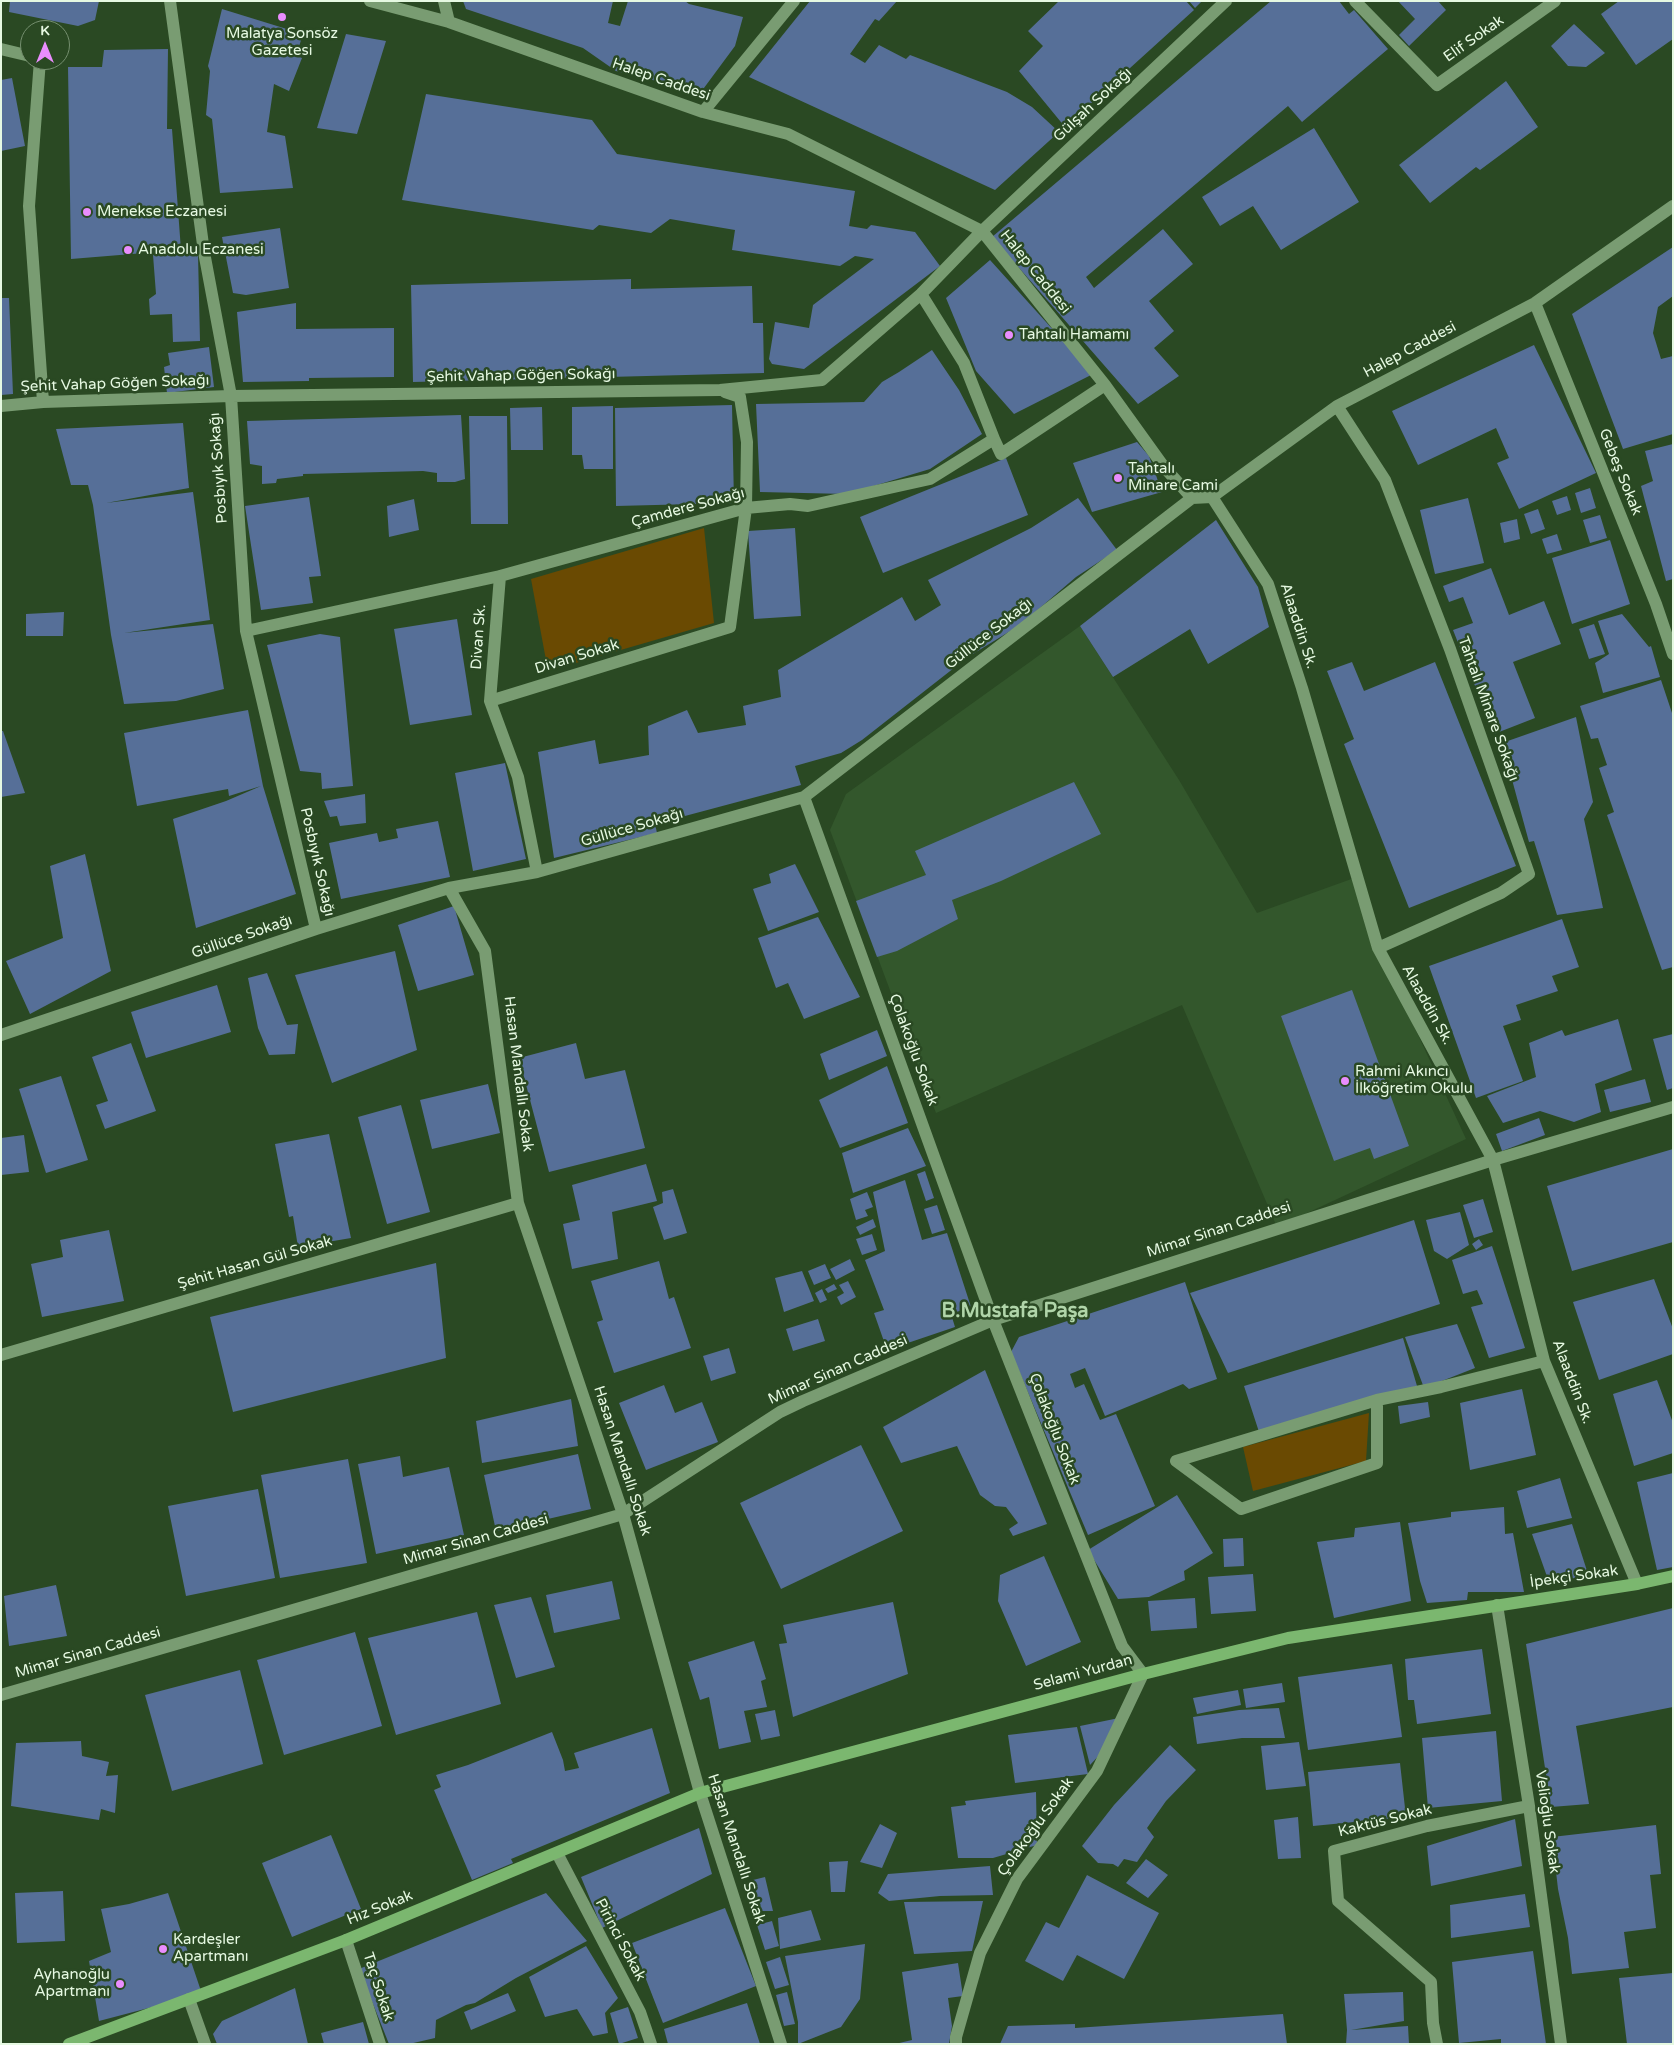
<!DOCTYPE html>
<meta charset="utf-8">
<style>
body{margin:0}
#map{position:relative;width:1674px;height:2045px;overflow:hidden;background:#2a4923;font-family:"Varela Round",sans-serif}
canvas{display:block}
.frame{position:absolute;inset:0;border:2px solid #e6f9e2;pointer-events:none}
.north{position:absolute;left:20px;top:20px;width:50px;height:50px;box-sizing:border-box;background:#2a4923;border:1px solid #758f6f;border-radius:50%;rotate:0deg;font-size:14px;font-weight:700;line-height:20px;text-align:center;color:#e6f9e2}
.north::after{content:'';display:block;margin:auto;width:18px;height:22px;background:#e98dfd;clip-path:polygon(50% 0,100% 100%,50% 72%,0 100%)}
</style>
<div id="map">
<canvas width="1674" height="2045"></canvas>
<div class="frame"></div>
<div class="north">K</div>
</div>
<script>
const g = document.querySelector('canvas').getContext('2d');
g.lineJoin = 'round';
function fillPath(path, color) {
  g.fillStyle = color;
  g.fill(path, 'evenodd');
}
function stroke(path, color, width, dash) {
  g.strokeStyle = color;
  g.lineWidth = width;
  g.lineCap = dash ? 'butt' : 'round';
  g.setLineDash(dash || []);
  g.stroke(path);
}
function write(font, color, halo, rows, align = 'center') {
  g.font = font + ' "Varela Round",sans-serif';
  g.lineWidth = 5;
  g.setLineDash([]);
  g.textBaseline = 'middle';
  g.strokeStyle = halo;
  g.fillStyle = color;
  for (const [text, x, y, turn = 0] of rows) {
    g.save();
    g.translate(x, y);
    g.rotate((+turn || 0) * Math.PI / 180);
    g.textAlign = isNaN(turn) ? turn : align;
    if (halo) g.strokeText(text, 0, 0);
    g.fillText(text, 0, 0);
    g.restore();
  }
}
fillPath(new Path2D(`
 M1080,626L1179,780L1257,913L1357,877L1378,948L1466,1139L1277,1227L1182,1005L936,1113L830,830L846,794Z`), '#33572c');
fillPath(new Path2D(`
 M704,528L714,623L548,671L531,579Z
 M1369,1413L1366,1461L1253,1491L1243,1447Z`), '#6a4a02');
fillPath(new Path2D(`
 M10,1H99L95,20L78,26L9,12Z
 M463,1H613L608,23L620,26L628,1H685L689,4L743,17L735,46L701,92L616,71L583,48L466,9Z
 M810,1H897L879,21L875,19L850,54L865,63L879,45L906,59L910,55L1007,92L1032,107L1059,132L995,190L749,77Z
 M1059,1H1186L1194,10L1065,127L1019,71L1043,46L1028,31Z
 M1189,1H1202L1195,8Z
 M1271,1H1339L1349,14L1354,10L1388,49L1302,122L1288,106L1086,277L1094,288L1163,229L1193,264L1149,301L1174,331L1154,348L1179,376L1138,404L992,237Z
 M1398,1H1438L1446,10L1409,46L1399,35L1415,19Z
 M1619,1H1673V39L1636,65L1601,14Z
 M222,9L303,34L296,56L302,58L289,91L274,84L267,132L285,136L293,188L220,193L212,119L206,115L210,71L208,66Z
 M1574,24L1605,53L1586,67L1568,66L1551,46Z
 M346,34L386,41L357,134L317,128Z
 M168,49L167,129H172L181,250L71,259L68,67H102L104,50Z
 M12,78L25,146L1,151V80Z
 M1506,81L1538,127L1480,170L1476,167L1430,203L1399,165Z
 M426,94L592,120L617,154L855,191L849,226L867,229L871,225L915,232L940,266L804,369L772,364L769,359L775,322L809,328L813,305L874,259L855,256L840,266L732,250L735,230L670,219L651,233L599,225L593,230L402,200Z
 M1314,128L1359,202L1281,250L1253,206L1220,226L1202,197Z
 M280,228L289,288L246,295L233,293L222,237Z
 M1673,247V296L1658,307L1653,333L1661,359L1673,356V434L1623,449L1572,314Z
 M198,254L200,341L173,342L172,314L150,315L149,299L156,294L153,255Z
 M990,260L1093,374L1014,414L976,371L946,298Z
 M631,279V289L752,286L753,323H763L764,373L413,382L411,285Z
 M1,298H9L13,394L1,395Z
 M296,303V329L394,328V377L309,378V381L243,382L237,312Z
 M1534,345L1596,473L1519,509L1497,463L1509,458L1496,428L1418,465L1392,411Z
 M209,347L214,387L167,393L164,367L170,365L168,353Z
 M932,350L959,390L982,434L930,469L847,494L760,492L756,404L864,402L882,382L899,372Z
 M732,405L734,503L616,506L615,408Z
 M613,406V469H584L582,455H572V407Z
 M542,407L543,450H511L510,408Z
 M461,415L465,479L455,482H437V473L423,471L303,474V476L277,479L276,483L262,484V466L250,464L247,421Z
 M469,416H507L508,524H471Z
 M183,423L189,488L106,503L193,492L210,620L124,633L213,624L224,689L176,701L124,704L111,635L93,505L88,485H71L56,429Z
 M1137,442L1149,456L1162,492L1092,512L1073,463Z
 M1673,444V579L1666,581L1641,486L1653,481L1645,451Z
 M1006,458L1028,515L883,573L860,517Z
 M1590,488L1596,508L1581,513L1575,493Z
 M1567,496L1571,510L1557,515L1552,501Z
 M309,497L321,576L309,577L313,603L261,610L245,506Z
 M1078,498L1117,550L1076,577L1020,625L968,657L862,740L841,753L795,766L801,785L655,824L657,833L554,858L538,752L595,740L599,764L649,755L648,726L687,710L698,733L746,725L743,706L781,697L778,670L902,597L915,621L941,605L928,580L1031,528Z
 M1468,498L1484,563L1435,574L1420,510Z
 M414,499L419,530L389,537L387,506Z
 M1538,509L1545,529L1531,534L1524,514Z
 M1600,515L1607,538L1590,543L1583,520Z
 M1517,519L1520,539L1504,543L1500,523Z
 M1216,520L1258,587L1269,627L1208,664L1190,629L1113,677L1080,626Z
 M795,528L801,616L754,619L748,531Z
 M1557,534L1562,550L1547,554L1542,539Z
 M1610,540L1630,604L1572,624L1552,558Z
 M1491,568L1509,615L1544,601L1561,644L1513,662L1535,718L1494,734L1453,630L1473,623L1463,597L1449,602L1443,586Z
 M64,612L63,636H26V614Z
 M1622,614L1649,647L1651,646L1660,677L1603,693L1595,663L1609,654L1598,621Z
 M457,619L472,715L410,725L394,629Z
 M1594,624L1605,654L1589,659L1579,629Z
 M320,634L340,637L353,786L322,789L321,773L300,771L267,645Z
 M1352,662L1364,691L1435,662L1516,866L1409,908L1344,744L1354,739L1327,671Z
 M1661,680L1673,716V967L1662,970L1607,815L1614,812L1599,768L1607,765L1598,738L1591,739L1580,706Z
 M248,710L263,786L296,894L196,928L173,819L226,801L261,786L229,796L228,789L137,806L124,733Z
 M1576,717L1593,802L1584,819L1603,908L1557,915L1534,841L1529,842L1502,743Z
 M1,731H3L25,793L1,797Z
 M505,763L526,859L473,871L455,773Z
 M1074,782L1101,834L1001,881L952,900L958,919L897,951L877,957L856,901L926,875L915,851Z
 M365,794L366,823L340,826L337,816L330,817L324,801Z
 M438,821L450,877L341,899L329,843L377,833L379,842L398,838L396,829Z
 M85,854L111,971L30,1014L6,961L63,938L50,866Z
 M795,864L819,912L768,931L753,889L771,883L769,874Z
 M454,906L474,975L418,991L398,925Z
 M818,917L860,997L804,1019L788,983L776,988L758,938Z
 M1562,919L1579,967L1552,976L1558,991L1516,1005L1521,1020L1503,1026L1523,1081L1476,1098L1429,966Z
 M395,951L417,1050L332,1083L295,975Z
 M267,973L287,1025L298,1024L295,1054L269,1055L258,1028L248,978Z
 M217,985L231,1032L146,1058L131,1012Z
 M1352,990L1409,1146L1374,1159L1370,1148L1334,1161L1281,1016Z
 M1618,1019L1632,1070L1595,1084L1601,1112L1574,1122L1540,1111L1503,1123L1487,1096L1536,1077L1529,1043L1562,1030L1565,1036Z
 M877,1030L887,1056L829,1080L820,1054Z
 M1673,1034V1088L1667,1090L1653,1039Z
 M131,1043L156,1111L105,1129L96,1105L108,1101L92,1057Z
 M576,1043L585,1079L625,1070L645,1148L549,1172L519,1058Z
 M887,1066L908,1123L840,1148L819,1100Z
 M61,1076L88,1160L46,1173L19,1089Z
 M1645,1079L1651,1102L1610,1112L1604,1090Z
 M488,1084L500,1133L432,1149L420,1100Z
 M401,1105L430,1212L387,1224L358,1117Z
 M1539,1118L1545,1135L1502,1151L1496,1134Z
 M908,1128L926,1166L853,1193L842,1153Z
 M329,1134L351,1238L298,1247L293,1216L289,1217L275,1144Z
 M24,1135L29,1172L1,1175V1138Z
 M1673,1149V1242L1572,1271L1547,1186Z
 M646,1164L657,1201L612,1212L618,1259L572,1269L563,1224L580,1220L572,1185Z
 M925,1171L934,1198L926,1201L917,1174Z
 M905,1180L922,1240L947,1233L971,1307L951,1314L955,1327L887,1350L874,1313L884,1310L865,1260L885,1251L873,1192Z
 M673,1189L687,1233L664,1240L653,1207L663,1203L662,1192Z
 M867,1192L873,1207L865,1210L868,1216L856,1220L850,1199Z
 M1483,1199L1493,1232L1474,1238L1463,1205Z
 M937,1205L945,1230L932,1234L924,1209Z
 M1460,1212L1469,1245L1447,1259L1434,1251L1426,1220Z
 M873,1219L876,1227L860,1235L856,1227Z
 M1414,1220L1440,1304L1228,1373L1190,1293Z
 M109,1230L124,1301L42,1317L31,1264L63,1257L60,1240Z
 M872,1234L877,1250L862,1255L856,1239Z
 M1479,1239L1483,1245L1476,1250L1472,1244Z
 M1492,1246L1525,1348L1489,1358L1471,1307L1483,1304L1477,1290L1463,1294L1452,1260Z
 M850,1259L855,1270L836,1280L830,1269Z
 M659,1261L669,1299L674,1297L691,1348L614,1373L597,1322L603,1320L591,1281Z
 M436,1263L446,1358L233,1412L210,1317Z
 M825,1264L831,1278L814,1285L808,1271Z
 M802,1271L814,1301L784,1312L775,1278Z
 M1654,1279L1673,1329V1354L1599,1380L1573,1302Z
 M848,1281L856,1297L841,1305L837,1297L844,1293L839,1285Z
 M1185,1282L1217,1379L1189,1389L1183,1384L1105,1416L1085,1368L1070,1374L1075,1388L1084,1384L1100,1420L1116,1414L1155,1506L1088,1535L1011,1352L1019,1337Z
 M834,1284L837,1289L828,1293L825,1289Z
 M822,1289L827,1300L820,1303L815,1293Z
 M818,1319L825,1341L793,1351L786,1329Z
 M1457,1324L1475,1368L1424,1388L1405,1337Z
 M1403,1338L1417,1386L1260,1435L1244,1386Z
 M729,1348L736,1373L711,1381L703,1356Z
 M985,1370L1047,1524L1013,1536L1009,1529L1018,1523L1006,1507L995,1506L980,1495L957,1446L901,1463L883,1427Z
 M1657,1380L1673,1423V1453L1634,1466L1613,1394Z
 M664,1385L675,1413L702,1402L718,1442L646,1470L619,1403Z
 M1522,1389L1536,1455L1470,1470L1460,1403Z
 M571,1399L578,1446L482,1463L476,1421Z
 M1428,1402L1430,1417L1400,1424L1398,1406Z
 M861,1445L903,1531L781,1589L740,1503Z
 M578,1454L591,1509L496,1531L484,1475Z
 M400,1456L403,1477L449,1467L464,1535L376,1554L358,1464Z
 M348,1459L367,1563L280,1578L261,1475Z
 M1673,1473V1567L1657,1570L1637,1482Z
 M1560,1478L1572,1518L1527,1528L1517,1491Z
 M258,1489L275,1578L186,1596L168,1506Z
 M1177,1495L1213,1553L1184,1571L1185,1580L1149,1597L1118,1599L1088,1550Z
 M1504,1507L1505,1534L1513,1533L1524,1592H1468L1467,1600L1427,1603L1420,1581L1408,1523L1451,1517V1512Z
 M1400,1522L1411,1601L1334,1618L1317,1542L1354,1537L1355,1528Z
 M1572,1524L1588,1574L1550,1585L1532,1534Z
 M1243,1538L1244,1566L1224,1567L1223,1539Z
 M1044,1556L1081,1642L1026,1666L998,1601L1000,1575Z
 M1253,1574L1256,1611L1211,1614L1208,1577Z
 M612,1581L620,1619L554,1633L546,1595Z
 M56,1585L67,1636L9,1646L4,1596Z
 M531,1597L555,1667L516,1678L494,1605Z
 M1195,1598L1197,1628L1151,1631L1148,1601Z
 M893,1602L908,1674L793,1717L779,1644L787,1643L783,1625Z
 M1673,1608V1707L1576,1726L1589,1804L1551,1807L1526,1644Z
 M477,1612L501,1704L396,1735L368,1638Z
 M355,1632L382,1726L284,1755L257,1660Z
 M754,1641L766,1679L761,1681L767,1707L744,1711L751,1742L719,1749L709,1697L700,1700L688,1662Z
 M1482,1649L1491,1714L1417,1724L1414,1700H1408L1405,1659Z
 M1392,1664L1402,1737L1308,1750L1298,1677Z
 M240,1670L263,1764L172,1791L145,1695Z
 M1282,1683L1285,1702L1246,1708L1243,1689Z
 M1238,1690L1241,1705L1197,1714L1193,1698Z
 M1279,1708L1285,1738H1242L1197,1744L1193,1717L1239,1710Z
 M775,1710L780,1736L761,1740L755,1714Z
 M1119,1718L1105,1749L1090,1765L1080,1726Z
 M1077,1727L1088,1774L1015,1783L1008,1735Z
 M652,1728L670,1793L511,1859L513,1863L472,1880L434,1790L441,1787L436,1775L468,1765L552,1732L563,1760L565,1771L579,1768L574,1753Z
 M1496,1731L1502,1801L1428,1808L1422,1738Z
 M81,1741L82,1756L109,1762L106,1776L118,1775L115,1813L101,1809L99,1820L11,1806L16,1743Z
 M1299,1742L1306,1786L1266,1790L1261,1746Z
 M1170,1745L1196,1770L1166,1801L1147,1828L1154,1837L1137,1862L1124,1859L1118,1867L1113,1864L1098,1863L1082,1846L1114,1805Z
 M1400,1763L1406,1817L1313,1826L1308,1772Z
 M1036,1792L1037,1845L993,1858H958L951,1807L966,1805L965,1801Z
 M1298,1817L1301,1858L1278,1859L1274,1820Z
 M1515,1819L1522,1866L1431,1886L1427,1846Z
 M880,1824L897,1833L882,1868L860,1862Z
 M1656,1825L1661,1874L1650,1875L1656,1928L1624,1932L1629,1968L1572,1974L1568,1938L1558,1889L1552,1837Z
 M699,1828L712,1874L602,1928L581,1877Z
 M331,1835L361,1909L292,1937L262,1863Z
 M1146,1859L1168,1875L1148,1898L1126,1883Z
 M848,1861L845,1892H831L829,1862Z
 M990,1866L993,1895L940,1896L889,1901L878,1893L888,1874Z
 M1087,1875L1159,1913L1124,1979L1077,1955L1063,1981L1025,1961L1046,1922L1059,1928Z
 M765,1877L773,1911H758L749,1881Z
 M63,1891L65,1941L17,1943L15,1893Z
 M168,1893L202,1994L99,2021L89,1961L111,1952L101,1909L129,1904Z
 M546,1893L587,1941L516,1978L475,2003L466,2005L436,2020L435,2038L409,2044H389L359,1969Z
 M1525,1894L1530,1927L1451,1938L1450,1905Z
 M983,1901L972,1951L914,1954L904,1902Z
 M725,1908L756,1986L663,2023L632,1943Z
 M811,1910L821,1940L780,1949L778,1918Z
 M772,1921L779,1946L765,1950L757,1925Z
 M865,1944L860,1999L841,2027L798,2044V2022L785,1956Z
 M586,1946L618,1998L605,2013L608,2033L593,2036L577,2009L545,2017L529,1977Z
 M1533,1951L1546,2044H1501V2039L1459,2043L1452,1962Z
 M780,1957L789,1985L775,1989L766,1962Z
 M958,1963L963,1996L948,1998L952,2026L949,2044H895L912,2040L902,1972Z
 M1673,1973V2044H1627L1619,1978Z
 M295,1988L308,2044H217L213,2034L222,2021Z
 M787,1992L795,2024L784,2026L776,1995Z
 M1403,1992L1404,2021L1351,2030L1408,2026L1409,2044H1346L1347,2030L1344,1994Z
 M508,1993L516,2011L471,2030L464,2012Z
 M747,2003L760,2044H668L664,2029Z
 M628,2007L638,2038L619,2044L610,2013Z
 M1283,2014L1287,2044H1000L1008,2026L1075,2024V2028Z
 M363,2022L369,2044H324L321,2033Z`), '#566f98');
stroke(new Path2D(`
 M170,1L204,252L231,396L246,631L316,929
 M370,1L449,22L703,112L788,134L982,231L1105,385L1164,467L1192,498L1212,497L1337,406L1535,303L1673,206
 M444,1L449,22
 M1355,1L1437,85L1555,1
 M1,49L30,56
 M40,60L29,206L43,402
 M703,112L794,1
 M921,294L964,363L994,439
 M1535,303L1656,604L1673,654
 M1,406L43,402L231,396L720,390L822,380L921,294L982,231L1226,1
 M1337,406L1385,480L1450,649L1529,874L1501,893L1378,948
 M1212,497L1268,584L1302,688L1378,948L1493,1160L1544,1361L1637,1584
 M500,576L490,701L518,777L537,872
 M246,631L500,576L746,508L790,504L808,506L930,479L994,439L1001,454L1105,385
 M490,701L730,627L746,508L747,442L740,397L725,392
 M804,797L993,1320L1122,1646L1143,1674L1097,1771L1017,1879L980,1953L956,2037V2044
 M449,888L485,951L518,1203L623,1514L700,1793L781,2044
 M1,1035L316,929L449,888L537,872L804,797L1192,498
 M1,1355L518,1203
 M1377,1400L1176,1461L1241,1509L1377,1463V1400L1441,1387L1544,1361
 M1497,1605L1529,1806L1561,2044
 M1,1695L623,1514L780,1412L803,1401L993,1320L1493,1160L1673,1107
 M557,1853L640,2012L651,2044
 M346,1940L380,2044
 M189,1999L205,2044
 M1437,2044L1433,2023L1431,1982L1338,1901L1334,1851L1427,1826L1529,1806`), '#799c72', 12);
stroke(new Path2D(`
 M69,2044L346,1940L700,1793L1143,1674L1288,1638L1637,1584L1673,1576`), '#7bb76f', 12);
for (const [x, y, r, color] of [
 [282,17,5,"#e98dfd"],
 [87,212,5,"#e98dfd"],
 [128,250,5,"#e98dfd"],
 [1009,335,5,"#e98dfd"],
 [1118,478,5,"#e98dfd"],
 [1345,1081,5,"#e98dfd"],
 [163,1949,5,"#e98dfd"],
 [120,1984,5,"#e98dfd"]
]) {
  const dot = new Path2D();
  dot.arc(x, y, r, 0, 2 * Math.PI);
  g.fillStyle = color;
  g.fill(dot);
  stroke(dot, '#2a4923', 2);
}
write('15px', '#e6f9e2', '#2a4923', [
 ["Malatya Sonsöz",282,34,"center"],
 ["Gazetesi",282,51,"center"],
 ["Menekse Eczanesi",97,212],
 ["Anadolu Eczanesi",138,250],
 ["Tahtalı Hamamı",1019,335],
 ["Tahtalı",1128,469],
 ["Minare Cami",1128,486],
 ["Rahmi Akıncı",1355,1072],
 ["İlköğretim Okulu",1355,1089],
 ["Kardeşler",173,1940],
 ["Apartmanı",173,1957],
 ["Ayhanoğlu",110,1975,"right"],
 ["Apartmanı",110,1992,"right"]
], 'left');
write('15px', '#e6f9e2', '#2a4923', [
 ["Elif Sokak",1474,39,-35],
 ["Halep Caddesi",661,80,19],
 ["Gülşah Sokağı",1093,105,-43],
 ["Halep Caddesi",1035,272,51],
 ["Halep Caddesi",1410,350,-28],
 ["Şehit Vahap Göğen Sokağı",521,376,-1],
 ["Şehit Vahap Göğen Sokağı",115,384,-2],
 ["Posbıyık Sokağı",219,468,-94],
 ["Gebeş Sokak",1620,472,68],
 ["Çamdere Sokağı",688,508,-15],
 ["Alaaddin Sk.",1298,626,72],
 ["Güllüce Sokağı",989,634,-38],
 ["Divan Sk.",479,637,-86],
 ["Divan Sokak",577,657,-17],
 ["Tahtalı Minare Sokağı",1488,709,70],
 ["Güllüce Sokağı",632,828,-16],
 ["Posbıyık Sokağı",317,862,77],
 ["Güllüce Sokağı",242,937,-19],
 ["Alaaddin Sk.",1427,1005,61],
 ["Çolakoğlu Sokak",913,1050,70],
 ["Hasan Mandallı Sokak",518,1074,83],
 ["Mimar Sinan Caddesi",1219,1230,-18],
 ["Şehit Hasan Gül Sokak",255,1263,-16],
 ["Mimar Sinan Caddesi",838,1370,-24],
 ["Alaaddin Sk.",1572,1382,69],
 ["Çolakoğlu Sokak",1054,1429,69],
 ["Hasan Mandallı Sokak",622,1461,72],
 ["Mimar Sinan Caddesi",476,1540,-16],
 ["İpekçi Sokak",1574,1577,-8],
 ["Mimar Sinan Caddesi",88,1653,-16],
 ["Selami Yurdan",1083,1673,-15],
 ["Kaktüs Sokak",1385,1821,-14],
 ["Velioğlu Sokak",1547,1822,82],
 ["Çolakoğlu Sokak",1036,1827,-54],
 ["Hasan Mandallı Sokak",736,1849,72],
 ["Hız Sokak",380,1908,-22],
 ["Pirinci Sokak",620,1940,62],
 ["Taç Sokak",378,1987,72]
]);
write('bold 20px', '#b0d5a9', '#2a4923', [
 ["B.Mustafa Paşa",1015,1312]
]);
</script>
